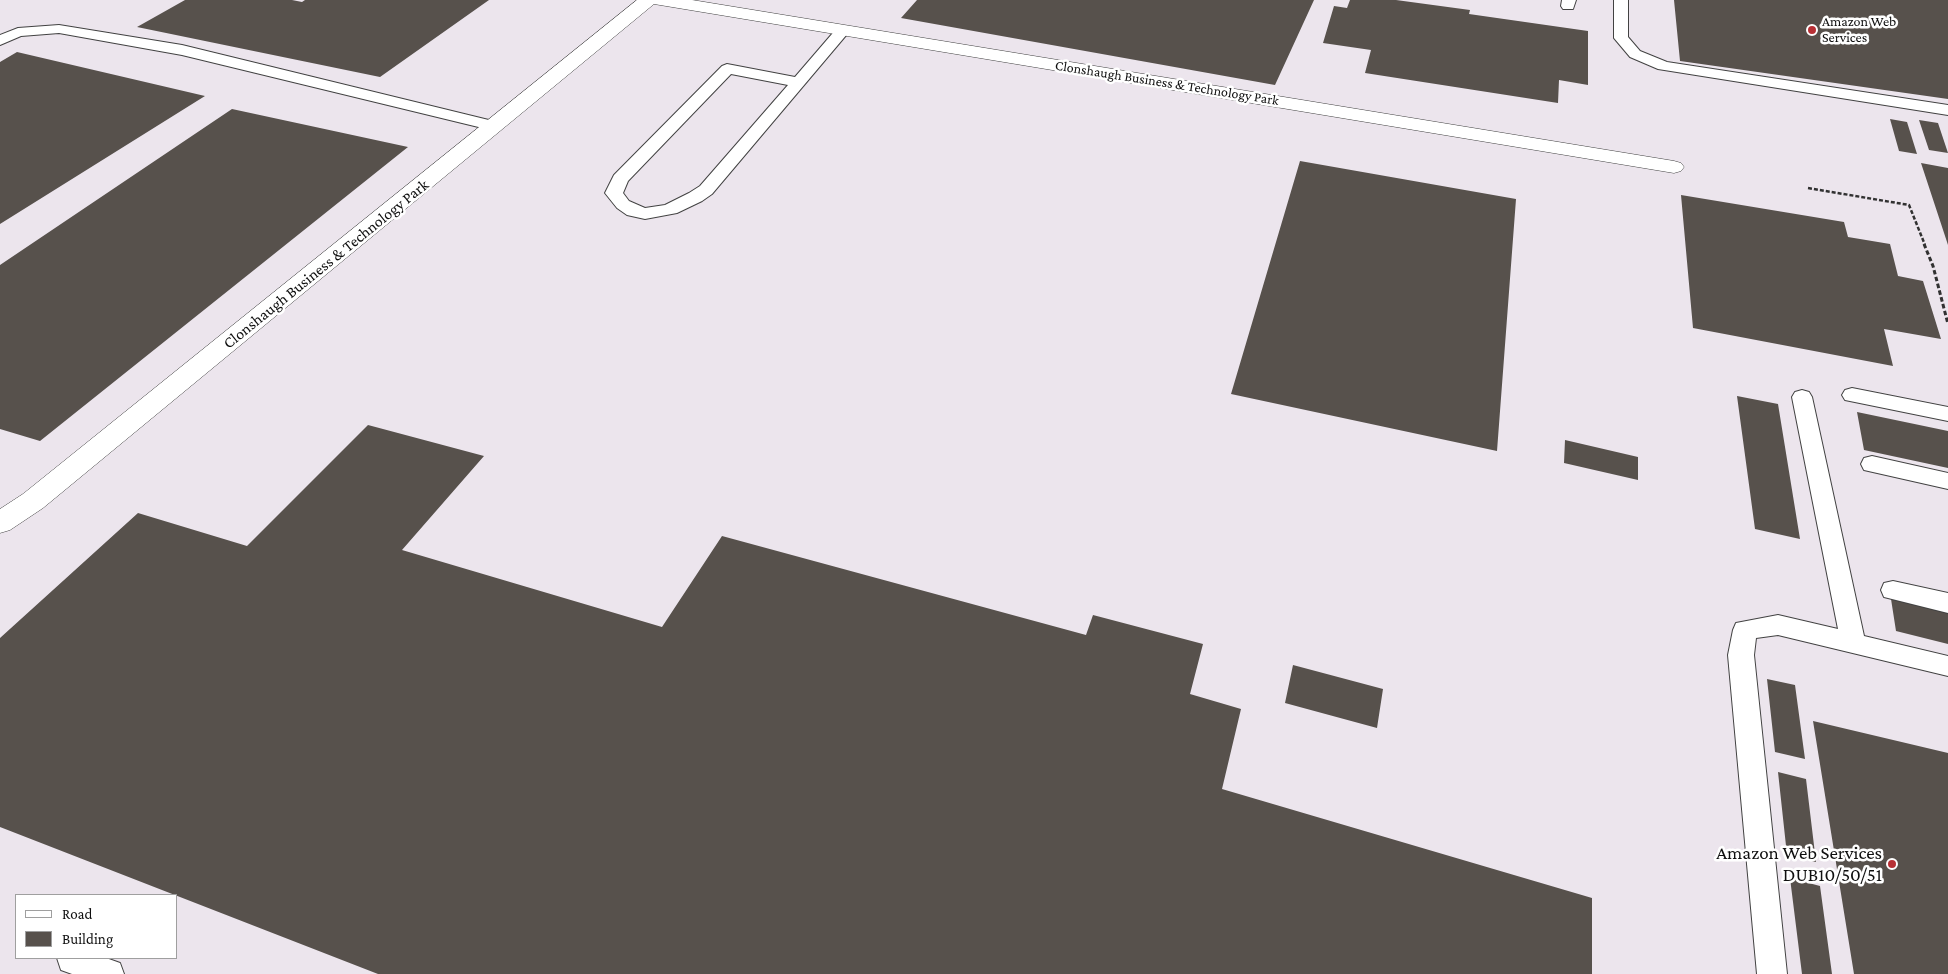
<!DOCTYPE html>
<style>
body{margin:0}
#map{position:relative;width:1948px;height:974px;overflow:hidden;background:#fefcf3;font-family:"Crimson Pro",serif}
canvas{display:block}
.legend{position:absolute;left:15px;top:894px;width:162px;height:65px;box-sizing:border-box;background:#fff;border:1px solid #9f9f9f;margin:0;padding:6px 9px;list-style:none;font-size:15px;color:#0f0f0f}
.legend li{display:flex;align-items:center;gap:10px;height:25px}
.legend b{width:25px;border:1px solid #9f9f9f}
</style>
<div id="map">
<canvas width="1948" height="974"></canvas>
<ul class="legend">
<li><b style="height:6px;background:#fff"></b>Road</li>
<li><b style="height:14px;background:#57514c"></b>Building</li>
</ul>
</div>
<script>
const g = document.querySelector('canvas').getContext('2d');
g.lineJoin = 'round';
function fillPath(path, color) {
  g.fillStyle = color;
  g.fill(path, 'evenodd');
}
function stroke(path, color, width, dash) {
  g.strokeStyle = color;
  g.lineWidth = width;
  g.lineCap = dash ? 'butt' : 'round';
  g.setLineDash(dash || []);
  g.stroke(path);
}
function write(font, color, halo, rows, align = 'center') {
  g.font = font + ' "Crimson Pro",serif';
  g.lineWidth = 5;
  g.setLineDash([]);
  g.textBaseline = 'middle';
  g.strokeStyle = halo;
  g.fillStyle = color;
  for (const [text, x, y, turn = 0] of rows) {
    g.save();
    g.translate(x, y);
    g.rotate((+turn || 0) * Math.PI / 180);
    g.textAlign = isNaN(turn) ? turn : align;
    if (halo) g.strokeText(text, 0, 0);
    g.fillText(text, 0, 0);
    g.restore();
  }
}
fillPath(new Path2D(`
 M0,0H1948V974H0ZM16,895H176V958H16Z`), '#ece5ed');
fillPath(new Path2D(`
 M185,0H292L302,2L305,0H489L380,77L137,27Z
 M917,0H1314L1275,85L901,18Z
 M1350,0H1396L1470,10L1469,14L1588,31V85L1559,80L1558,103L1365,73L1371,50L1323,43L1334,6L1347,8Z
 M1674,0H1948V99L1680,61Z
 M17,52L205,96L0,224V62Z
 M232,109L408,147L40,441L0,429V265Z
 M1890,119L1907,122L1917,154L1899,151Z
 M1919,120L1938,123L1948,153L1929,150Z
 M1300,161L1516,199L1497,451L1231,394Z
 M1921,163L1948,168V245Z
 M1681,195L1844,222L1848,237L1890,244L1898,276L1923,281L1941,339L1884,329L1893,366L1693,328Z
 M1737,396L1778,404L1800,539L1755,529Z
 M1857,412L1948,431V468L1864,450Z
 M368,425L484,456L402,550L662,627L722,536L1086,635L1093,615L1203,644L1190,694L1241,709L1222,789L1592,898V974H378L0,827V638L138,513L247,546Z
 M1565,440L1638,457V480L1564,463Z
 M1891,599L1948,613V644L1896,631Z
 M1293,665L1383,689L1377,728L1285,703Z
 M1767,679L1795,685L1805,759L1775,752Z
 M1813,721L1948,753V974H1854Z
 M1778,772L1806,779L1816,862L1787,855Z
 M1790,878L1820,886L1832,974H1802Z`), '#57514c');
const lane = new Path2D(`
 M1562,0H1576L1573,9H1563L1561,6Z
 M1614,0H1628V37L1640,51L1667,62L1948,105V115L1658,69L1630,57L1614,38Z
 M59,25L182,45L501,123L503,126L501,129L495,131L182,55L59,33L21,36L0,45V35L18,28Z
 M843,26L848,27L850,30L848,33L712,194L702,201L677,213L645,219L627,215L617,208L605,193L614,175L722,66L727,64L795,77L838,27ZM731,74L788,85L700,186L689,193L665,205L645,208L629,201L623,193L628,181Z
 M1852,388L1948,407V421L1845,400L1842,395L1845,390Z
 M1802,390L1809,392L1812,397L1864,636L1948,656V676L1778,635L1756,638L1754,655L1787,974H1757L1728,655L1733,630L1736,623L1778,615L1838,629L1792,397L1795,392Z
 M1872,456L1948,473V489L1864,470L1861,464L1864,458Z
 M1893,581L1948,593V613L1884,597L1881,590L1884,583Z
 M57,958H106L120,963L124,974H72L61,970Z`);
const street = new Path2D(`
 M637,0H692L1674,161L1681,163L1684,167L1681,171L1674,173L654,4L43,508L10,530L0,533V509L23,494Z`);
stroke(lane, '#424242', 2);
stroke(street, '#424242', 1);
stroke(new Path2D(`
 M1808,188L1909,205L1925,245`), '#313131', 2.5, [4, 2]);
stroke(new Path2D(`
 M1924,244L1933,266L1948,324`), '#313131', 3, [4.5, 2.5]);
fillPath(lane, '#fff');
fillPath(street, '#fff');
for (const [x, y, r, color] of [
 [1812,30,5,"#b73035"],
 [1892,864,5,"#b73035"]
]) {
  const dot = new Path2D();
  dot.arc(x, y, r, 0, 2 * Math.PI);
  g.fillStyle = color;
  g.fill(dot);
  stroke(dot, '#fff', 2);
}
write('14px', '#0f0f0f', '#fff', [
 ["Amazon Web",1822,22],
 ["Services",1822,38]
], 'left');
write('14px', '#0f0f0f', '#fff', [
 ["Clonshaugh Business & Technology Park",1167,83,9]
]);
write('16px', '#0f0f0f', '#fff', [
 ["Clonshaugh Business & Technology Park",326,264,-39]
]);
write('19px', '#0f0f0f', '#fff', [
 ["Amazon Web Services",1882,853],
 ["DUB10/50/51",1882,875]
], 'right');
</script>
